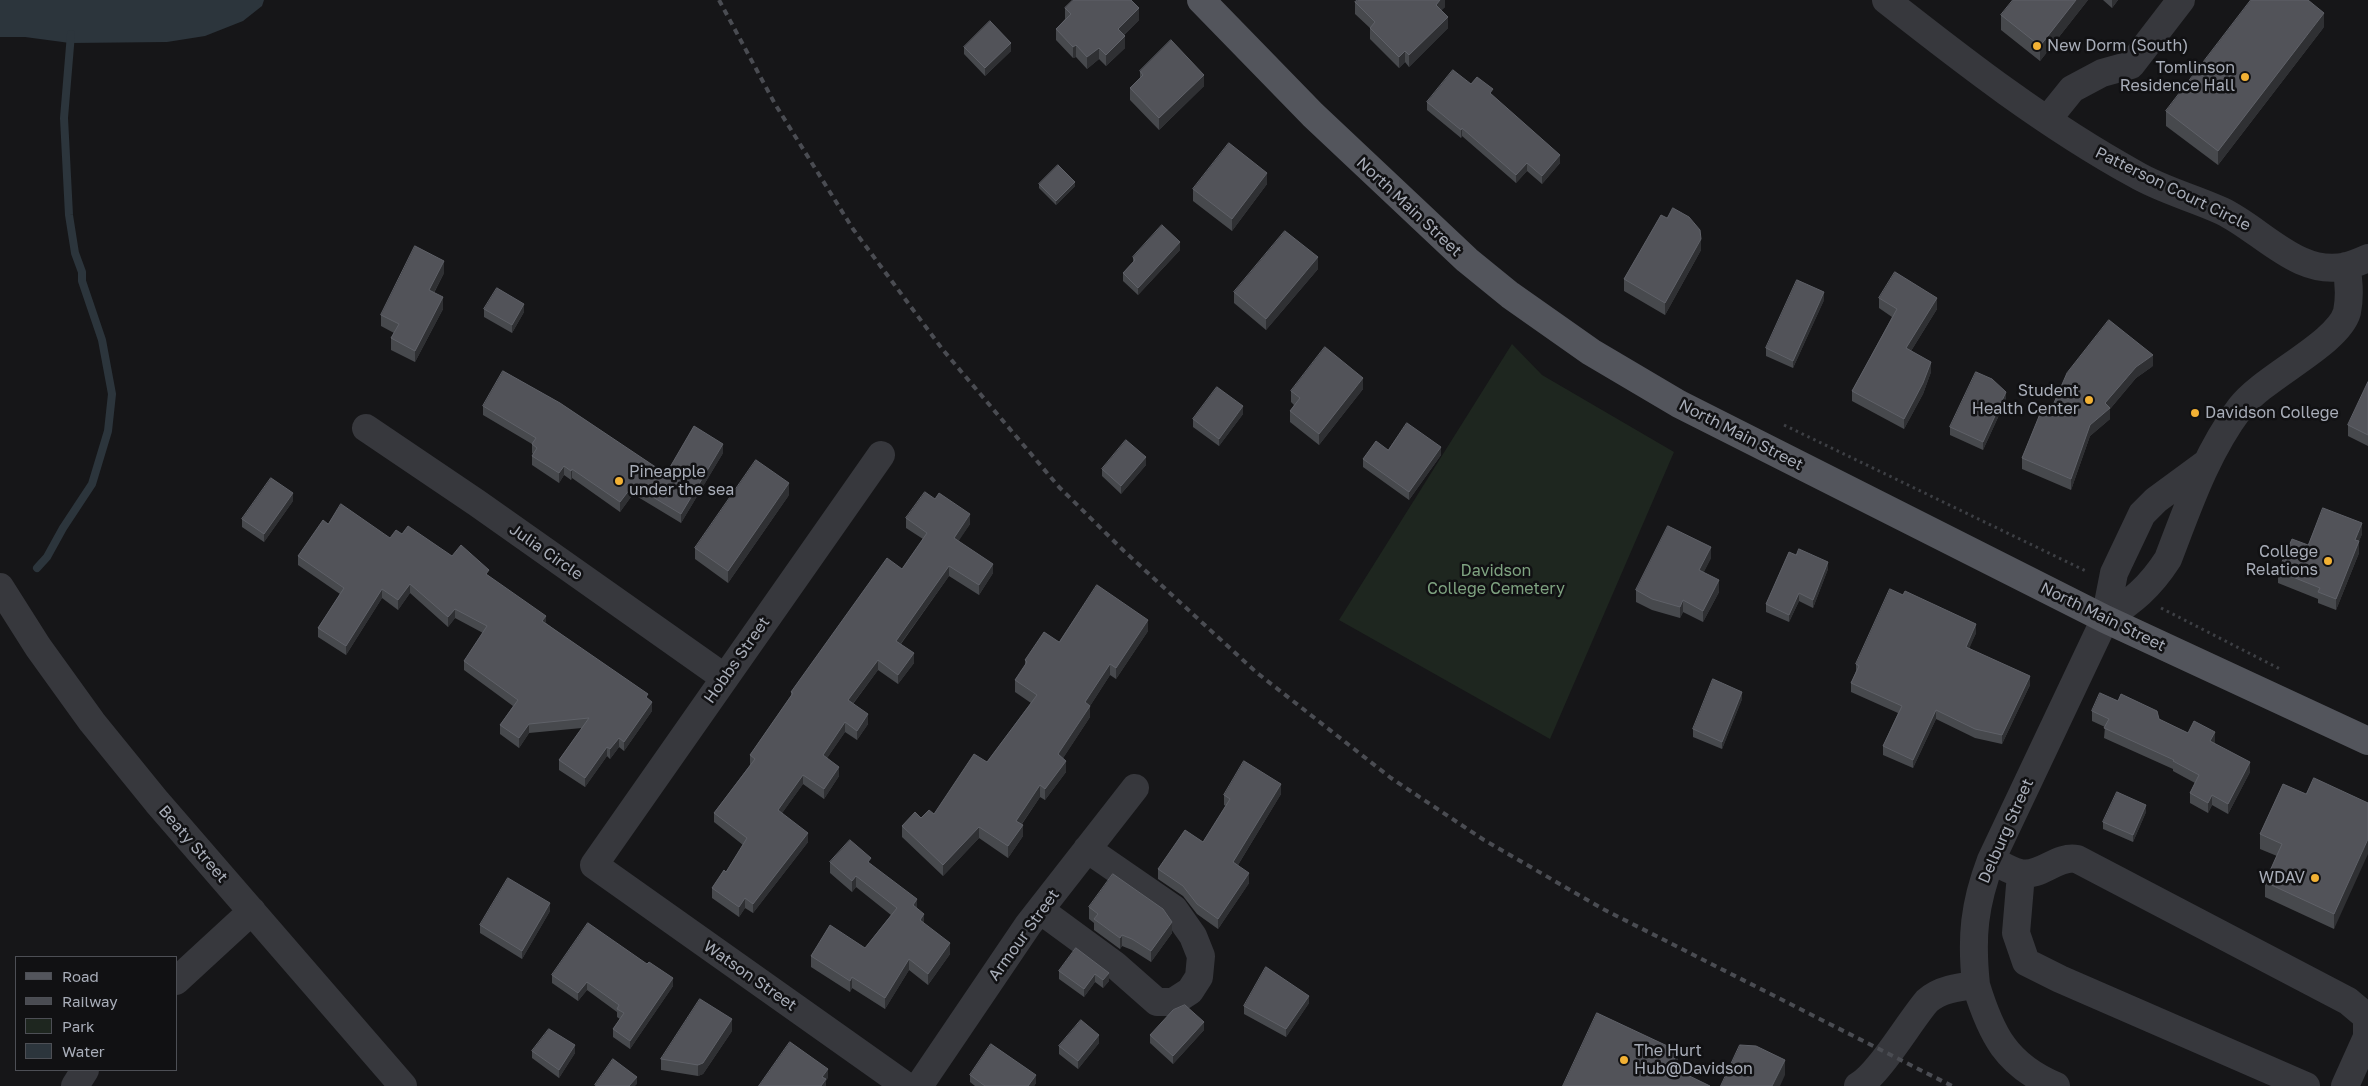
<!DOCTYPE html>
<style>
body{margin:0}
#map{position:relative;width:2368px;height:1086px;overflow:hidden;background:#161618;font-family:"Golos Text",sans-serif}
canvas{display:block}
.legend{position:absolute;left:15px;top:956px;width:162px;height:115px;box-sizing:border-box;background:#111113;border:1px solid #4d4f55;margin:0;padding:6px 9px;list-style:none;font-size:15px;color:#a8adb8}
.legend li{display:flex;align-items:center;gap:10px;height:25px}
.legend b{width:25px;border:1px solid #4d4f55}
</style>
<div id="map">
<canvas width="2368" height="1086"></canvas>
<ul class="legend">
<li><b style="height:6px;background:#53555c"></b>Road</li>
<li><b style="height:6px;background:#4a4c52"></b>Railway</li>
<li><b style="height:14px;background:#1e261f"></b>Park</li>
<li><b style="height:14px;background:#2c353c"></b>Water</li>
</ul>
</div>
<script>
const g = document.querySelector('canvas').getContext('2d');
g.lineJoin = 'round';
function fillPath(path, color) {
  g.fillStyle = color;
  g.fill(path, 'evenodd');
}
function stroke(path, color, width, dash) {
  g.strokeStyle = color;
  g.lineWidth = width;
  g.lineCap = dash ? 'butt' : 'round';
  g.setLineDash(dash || []);
  g.stroke(path);
}
function write(font, color, halo, rows, align = 'center') {
  g.font = font + ' "Golos Text",sans-serif';
  g.lineWidth = 5;
  g.setLineDash([]);
  g.textBaseline = 'middle';
  g.strokeStyle = halo;
  g.fillStyle = color;
  for (const [text, x, y, turn = 0] of rows) {
    g.save();
    g.translate(x, y);
    g.rotate((+turn || 0) * Math.PI / 180);
    g.textAlign = isNaN(turn) ? turn : align;
    if (halo) g.strokeText(text, 0, 0);
    g.fillText(text, 0, 0);
    g.restore();
  }
}
fillPath(new Path2D(`
 M1512,344L1542,375L1674,452L1550,739L1339,620Z`), '#1e261f');
fillPath(new Path2D(`
 M0,0H264L262,6L243,21L205,36L167,42L70,43L25,37H0Z`), '#2c353c');
stroke(new Path2D(`
 M37,568L47,557L63,528L92,484L108,431L112,394L102,340L82,281V272L75,253L69,215L64,118L71,34`), '#2c353c', 8);
stroke(new Path2D(`
 M1784,425L2088,572
 M2161,608L2280,669`), '#3d3f44', 3, [2.5, 4]);
stroke(new Path2D(`
 M1886,0C1966,63 2046,125 2135,174C2162,190 2194,198 2222,211C2262,230 2299,278 2347,266C2354,264 2361,261 2368,258
 M2047,120L2072,89L2102,73L2131,65L2181,0
 M366,428L477,503L725,678
 M881,455L594,865L906,1086
 M0,587L38,647L92,722L157,802L403,1086
 M2105,619C2133,601 2150,587 2168,559C2188,507 2206,453 2240,408C2263,377 2338,344 2347,312C2350,297 2349,281 2346,266
 M1991,860C2000,864 2010,871 2020,873C2040,878 2057,855 2077,859L2348,1001L2367,1017V1037L2345,1086
 M2021,874L2016,933L2026,962L2060,979L2306,1086
 M1040,910L1115,965L1157,1002H1173L1190,991L1199,977L1201,956L1193,936L1174,909L1087,849
 M176,981L252,911
 M1976,985C1991,1034 2006,1065 2056,1086
 M75,1086L85,1070
 M919,1086L1028,925L1135,788
 M1858,1086C1879,1074 1909,1022 1927,1001C1940,989 1959,987 1976,985C1971,937 1974,905 1991,860L2105,619L2114,573L2142,514L2156,500L2205,464`), '#37383d', 28);
stroke(new Path2D(`
 M1201,0L1313,115L1467,260L1510,295L1591,352L1679,404L2105,619L2368,741`), '#53555c', 28);
stroke(new Path2D(`
 M719,0L775,104L853,229L943,350L1059,487L1124,551L1256,672L1391,778L1484,840L1603,909L1952,1086`), '#4a4c52', 4, [6, 5]);
fillPath(new Path2D(`
 M1445,0V7L1441,10L1448,28L1409,67L1405,62L1399,68L1370,39V28L1355,14V2Z
 M2088,0L2040,61L2001,30V15Z
 M2103,0H2118L2112,8Z
 M1065,8L1139,20L1124,35L1125,48L1106,66L1099,59L1087,69L1076,57L1073,58L1056,40V29L1065,19Z
 M2324,27L2218,165L2166,126V111Z
 M964,47L1011,51L985,76L964,54Z
 M1140,71L1204,86L1159,130L1130,100V88L1140,78Z
 M1471,84L1493,96L1560,163L1542,184L1527,171L1516,183L1462,136L1461,138L1427,110V102Z
 M1039,184L1075,186L1056,205L1039,188Z
 M1267,184L1232,231L1193,201V189Z
 M1667,218L1701,250L1665,315L1624,291V279Z
 M1180,250L1138,295L1123,281V273L1133,262V257Z
 M1318,269L1266,330L1234,303V292Z
 M444,273L434,293L443,309L415,362L391,350V338L394,333L381,326V315Z
 M1879,298L1937,309L1911,351L1931,372L1923,394L1904,429L1852,401V391L1892,317L1879,308Z
 M1824,300L1793,368L1766,356V348Z
 M484,309L524,312L512,333L484,317Z
 M2153,366L2136,378L2110,409V419L2090,436L2071,490L2022,469V458L2050,412Z
 M2368,382V446L2348,436V425Z
 M1363,389L1319,445L1290,422V411L1294,405L1291,402V391Z
 M2006,400L1983,450L1950,435V427Z
 M483,406L666,474L723,453L681,523L633,494L620,512L572,478L571,480L564,475L559,483L532,465V456L533,454L532,453V444L483,415Z
 M1243,414L1219,446L1193,427V419Z
 M1388,450L1441,455L1409,500L1363,467V459Z
 M1146,465L1121,494L1102,476V469Z
 M789,495L728,583L695,559V548Z
 M293,501L264,542L242,527V519Z
 M906,518L970,524L958,541L993,573L979,595L949,576L901,644L914,663L898,684L878,670L853,704L868,724L857,740L845,732L827,758L839,776L824,799L803,784L782,813L808,842L753,913L745,908L739,917L712,898V888L726,872L743,845L714,822V813L750,765V755L791,696V692L902,569L923,539L906,528Z
 M328,524L390,538L402,534L452,556L489,576L546,623L648,699L652,711L624,751L619,747L610,759L607,756L585,787L559,770V760L582,728L529,733L519,748L500,734V725L513,706L464,670V661L483,633L455,618L448,627L410,593L398,610L382,598L346,655L318,637V628L340,594L298,565V556Z
 M2362,534L2359,541V553L2336,610L2318,603V599L2278,583V571L2308,545Z
 M1796,555L1828,569L1813,608L1799,601L1789,622L1766,612V604Z
 M1711,558L1703,573L1719,592L1703,622L1683,612L1680,618L1652,610L1636,602V590Z
 M1148,631L1116,679L1110,675L1090,706V717L1063,758L1066,772L1045,800L1040,797L1022,824L1023,836L1008,858L979,838L943,876L902,837V826L921,818L934,814L987,762L1031,703L1015,692V680L1025,666V660L1059,642Z
 M1976,633L1969,648L2030,685L2002,744L1975,738L1936,719L1913,768L1883,755V746L1898,713L1851,692V683L1856,671V664Z
 M1742,699L1722,749L1693,737V729Z
 M2092,711L2159,719L2188,733L2215,742L2214,743L2250,772L2228,814L2212,805L2208,813L2190,803V793L2195,783L2173,771V769L2104,738L2105,727L2092,721Z
 M1281,794L1238,865L1249,883L1218,929L1197,914L1183,896L1158,879V869L1203,842L1226,806L1224,805V795Z
 M2306,794L2368,803L2334,929L2265,897V882L2277,856L2260,849V834Z
 M2146,812L2133,842L2103,829V822Z
 M830,862L871,864L917,909L924,924L950,954L928,985L909,970L885,1009L852,988L850,992L811,967V956L865,948L891,915L856,887L852,892L830,873Z
 M1089,907L1172,933L1151,962L1132,950L1122,946L1120,949L1094,930V923L1089,919Z
 M550,911L522,959L480,933V925Z
 M1076,948L1109,981L1103,988L1095,982L1084,997L1059,979V971Z
 M552,975L673,986L630,1049L613,1037V1029L620,1019L617,1017V1012L587,990L578,1001L552,983Z
 M1309,1003L1286,1037L1244,1014V1006Z
 M1204,1030L1173,1064L1150,1043V1035Z
 M732,1031L703,1074L698,1076L661,1070V1059Z
 M1099,1043L1078,1069L1059,1054V1046Z
 M532,1051L575,1053L559,1078L532,1058Z
 M970,1075L1036,1083L1034,1086H975L970,1082Z`), '#47494d');
fillPath(new Path2D(`
 M1440,0H1445V7L1436,16V5Z
 M2076,0H2088L2040,61V46Z
 M2112,0H2118L2112,8Z
 M1139,8V20L1118,40V29Z
 M2324,13V27L2218,165V151Z
 M1448,17V28L1409,67V55Z
 M1125,36V48L1106,66V55Z
 M1011,43V51L985,76V68Z
 M1076,45V57L1073,58V47Z
 M1099,48V59L1087,69V57Z
 M1405,51V62L1399,68V57Z
 M1204,75V86L1159,130V118Z
 M1462,128V136L1461,138V130Z
 M1560,155V163L1542,184V176Z
 M1527,163V171L1516,183V175Z
 M1267,173V184L1232,231V219Z
 M1075,182V186L1056,205V201Z
 M1701,239V250L1665,315V303Z
 M1180,242V250L1138,295V288Z
 M1318,257V269L1266,330V319Z
 M444,261V273L429,302V290Z
 M1824,292V300L1793,368V361Z
 M443,297V309L415,362V351Z
 M1937,298V309L1906,359V348Z
 M524,304V312L512,333V325Z
 M2153,355V366L2136,378L2110,409V419L2090,436L2071,490V479L2090,425L2105,403L2136,367Z
 M1931,362V372L1923,394L1904,429V419Z
 M1363,378V389L1319,445V434Z
 M2006,392V400L1983,450V442Z
 M1243,406V414L1219,446V439Z
 M723,444V453L681,523V514Z
 M1441,447V455L1409,500V492Z
 M1146,457V465L1121,494V486Z
 M564,466V475L559,483V473Z
 M572,469V478L571,480V471Z
 M789,483V495L728,583V571Z
 M633,485V494L620,512V502Z
 M293,493V501L264,542V534Z
 M970,514V524L954,548V538Z
 M2362,523V534L2355,551V540Z
 M2359,541V553L2336,610V599Z
 M1711,547V558L1699,582V570Z
 M1828,562V569L1813,608V600Z
 M993,564V573L979,595V585Z
 M949,566V576L896,650V641Z
 M1719,580V592L1703,622V611Z
 M410,584V593L398,610V600Z
 M382,589V598L346,655V646Z
 M1799,593V601L1789,622V615Z
 M1683,600V612L1680,618V607Z
 M455,609V618L448,627V617Z
 M546,616V625L542,621Z
 M1148,620V631L1116,679V668Z
 M1976,624V633L1966,656V647Z
 M914,653V663L898,684V675Z
 M878,660V670L848,710V700Z
 M1110,664V675L1090,706V717L1058,766V754L1085,702Z
 M2030,676V685L2002,744V735Z
 M1742,692V699L1722,749V742Z
 M652,702V711L624,751V742Z
 M1936,710V719L1913,768V760Z
 M868,714V724L857,740V731Z
 M845,722V732L823,764V755Z
 M529,724V733L519,748V738Z
 M2215,732V742L2210,751V741Z
 M619,738V747L610,759V749Z
 M607,747V756L585,787V778Z
 M1066,761V772L1045,800V789Z
 M2250,762V772L2228,814V804Z
 M839,767V776L824,799V789Z
 M803,775V784L778,819V810Z
 M1281,784V794L1233,873V862Z
 M1040,785V797L1016,832V821Z
 M2212,795V805L2208,813V803Z
 M2146,805V812L2133,842V835Z
 M1023,825V836L1008,858V846Z
 M979,827V838L943,876V865Z
 M808,833V842L753,913V904Z
 M2368,839V854L2334,929V914Z
 M1249,873V883L1218,929V919Z
 M856,876V887L852,892V881Z
 M745,898V908L739,917V907Z
 M917,899V910L913,905Z
 M550,903V911L522,959V951Z
 M924,914V925L920,920Z
 M1172,922V933L1151,962V951Z
 M1122,935V946L1120,949V938Z
 M950,943V954L928,985V974Z
 M909,959V970L885,1009V998Z
 M1109,973V981L1103,988V980Z
 M1095,974V982L1084,997V989Z
 M852,977V988L850,992V981Z
 M673,978V986L630,1049V1041Z
 M587,982V990L578,1001V993Z
 M1309,996V1003L1286,1037V1029Z
 M732,1019V1031L703,1074L698,1076V1065Z
 M1204,1022V1030L1173,1064V1056Z
 M1099,1035V1043L1078,1069V1061Z
 M575,1045V1053L559,1078V1070Z
 M1678,1051V1066L1671,1082V1067Z
 M1785,1060V1075L1780,1086H1772Z
 M828,1069V1078L826,1081V1086H821L822,1077Z
 M1036,1075V1083L1034,1086H1028Z
 M637,1077V1084L635,1086H629Z`), '#2f3033');
const building = new Path2D(`
 M1073,0H1131L1139,8L1118,29L1125,36L1106,55L1099,48L1087,57L1076,45L1073,47L1056,29L1071,14L1065,8Z
 M1358,0H1440L1436,5L1448,17L1409,55L1405,51L1399,57L1370,28L1375,22L1355,2Z
 M2013,0H2076L2040,46L2001,15Z
 M2251,0H2308L2324,13L2218,151L2166,111Z
 M990,21L1011,43L985,68L964,47Z
 M1171,40L1204,75L1159,118L1130,88L1143,75L1140,71Z
 M1453,70L1471,84L1477,77L1493,89L1490,93L1560,155L1542,176L1527,163L1516,175L1462,128L1461,130L1427,102Z
 M1229,143L1267,173L1232,219L1193,189Z
 M1058,165L1075,182L1056,201L1039,184Z
 M1673,208L1689,217L1700,230L1701,239L1665,303L1624,279L1661,215L1667,218Z
 M1162,225L1180,242L1138,288L1123,273L1135,260L1133,257Z
 M1285,231L1318,257L1266,319L1234,292Z
 M415,246L444,261L429,290L443,297L415,351L391,338L399,324L381,315Z
 M1895,272L1937,298L1906,348L1931,362L1923,383L1904,419L1852,391L1897,309L1879,298Z
 M1797,280L1824,292L1793,361L1766,348Z
 M497,288L524,304L512,325L484,309Z
 M2109,320L2153,355L2136,367L2105,403L2110,408L2090,425L2071,479L2022,458L2042,409L2050,412L2067,373Z
 M1325,347L1363,378L1319,434L1290,411L1300,398L1291,391Z
 M503,371L560,403L666,474L694,426L723,444L681,514L633,485L620,502L572,469L571,471L564,466L559,473L532,456L537,448L532,444L536,438L483,406Z
 M1976,372L1992,379L2006,392L1983,442L1950,427Z
 M2368,382V435L2348,425Z
 M1217,387L1243,406L1219,439L1193,419Z
 M1407,423L1441,447L1409,492L1363,459L1376,441L1388,450Z
 M1126,440L1146,457L1121,486L1102,469Z
 M756,460L789,483L728,571L695,548Z
 M271,478L293,493L264,534L242,519Z
 M925,492L935,499L939,493L970,514L954,538L993,564L979,585L949,566L896,641L914,653L898,675L878,660L848,700L868,714L857,731L845,722L823,755L839,767L824,789L803,775L778,810L808,833L753,904L745,898L739,907L712,888L724,870L726,872L747,838L714,813L755,759L750,755L793,693L791,692L887,558L902,569L927,533L906,518Z
 M341,504L390,538L396,530L402,534L408,526L452,556L461,545L489,570L486,574L546,616L542,621L648,694L646,697L652,702L624,742L619,738L610,749L607,747L585,778L559,760L589,718L529,724L519,738L500,725L518,700L464,661L487,626L455,609L448,617L410,584L398,600L382,589L346,646L318,628L344,588L298,556L323,520L328,524Z
 M2323,508L2362,523L2355,540L2359,541L2336,599L2318,592L2320,588L2278,571L2292,539L2308,545Z
 M1668,526L1711,547L1699,570L1719,580L1703,611L1683,600L1680,607L1652,599L1636,590Z
 M1799,549L1828,562L1813,600L1799,593L1789,615L1766,604L1789,552L1796,555Z
 M1097,585L1148,620L1116,668L1110,664L1085,702L1090,706L1058,754L1066,761L1045,789L1040,785L1016,821L1023,825L1008,846L979,827L943,865L902,826L915,812L921,818L929,810L934,814L974,754L987,762L1037,695L1015,680L1027,662L1025,660L1044,632L1059,642Z
 M1890,589L1903,595L1905,591L1976,624L1966,647L2030,676L2002,735L1975,729L1936,710L1913,760L1883,746L1902,706L1851,683L1859,666L1856,664Z
 M1713,679L1742,692L1722,742L1693,729Z
 M2100,693L2118,701L2121,694L2157,711L2159,719L2188,733L2194,721L2215,732L2210,741L2250,762L2228,804L2212,795L2208,803L2190,793L2199,775L2173,761L2174,760L2104,728L2109,719L2092,711Z
 M1244,761L1281,784L1233,862L1249,873L1218,919L1197,904L1183,886L1158,869L1185,830L1203,842L1230,799L1224,795Z
 M2314,778L2368,803V839L2334,914L2265,882L2282,844L2260,834L2283,784L2306,794Z
 M2117,792L2146,805L2133,835L2103,822Z
 M850,840L871,858L868,862L917,899L913,905L924,914L920,920L950,943L928,974L909,959L885,998L852,977L850,981L811,956L830,925L865,948L897,908L856,876L852,881L830,862Z
 M1113,874L1163,909L1172,922L1151,951L1132,939L1122,935L1120,938L1094,919L1098,914L1089,907Z
 M508,878L550,903L522,951L480,925Z
 M588,923L647,964L649,962L673,978L630,1041L613,1029L624,1013L617,1009L619,1005L587,982L578,993L552,975Z
 M1076,948L1109,973L1103,980L1095,974L1084,989L1059,971Z
 M1266,967L1309,996L1286,1029L1244,1006Z
 M700,999L732,1019L703,1063L698,1065L661,1059Z
 M1185,1005L1204,1022L1173,1056L1150,1035L1173,1010Z
 M1597,1013L1678,1051L1671,1067L1710,1086H1563Z
 M1081,1020L1099,1035L1078,1061L1059,1046Z
 M549,1029L575,1045L559,1070L532,1051Z
 M790,1042L828,1069L822,1077L826,1079L821,1086H759Z
 M991,1044L1036,1075L1028,1086H985L970,1075Z
 M1740,1045L1756,1046L1785,1060L1772,1086H1721Z
 M613,1059L637,1077L629,1086H597L595,1085Z`);
fillPath(building, '#525359');
stroke(building, '#5f6168', 1);
for (const [x, y, r, color] of [
 [2037,46,5,"#f2b134"],
 [2245,77,5,"#f2b134"],
 [2089,400,5,"#f2b134"],
 [2195,413,5,"#f2b134"],
 [619,481,5,"#f2b134"],
 [2328,561,5,"#f2b134"],
 [2315,878,5,"#f2b134"],
 [1624,1060,5,"#f2b134"]
]) {
  const dot = new Path2D();
  dot.arc(x, y, r, 0, 2 * Math.PI);
  g.fillStyle = color;
  g.fill(dot);
  stroke(dot, '#111113', 2);
}
write('16px', '#a8adb8', '#111113', [
 ["New Dorm (South)",2047,46],
 ["Tomlinson",2235,68,"right"],
 ["Residence Hall",2235,86,"right"],
 ["Student",2079,391,"right"],
 ["Health Center",2079,409,"right"],
 ["Davidson College",2205,413],
 ["Pineapple",629,472],
 ["under the sea",629,490],
 ["College",2318,552,"right"],
 ["Relations",2318,570,"right"],
 ["WDAV",2305,878,"right"],
 ["The Hurt",1634,1051],
 ["Hub@Davidson",1634,1069]
], 'left');
write('16px', '#a8adb8', '#111113', [
 ["Patterson Court Circle",2173,189,26],
 ["North Main Street",1409,207,43],
 ["North Main Street",1741,435,27],
 ["Julia Circle",546,552,35],
 ["North Main Street",2103,617,26],
 ["Hobbs Street",737,660,-55],
 ["Delburg Street",2006,831,-66],
 ["Beaty Street",193,844,49],
 ["Armour Street",1024,935,-54],
 ["Watson Street",750,976,35]
]);
write('16px', '#7fa381', '#111113', [
 ["Davidson",1496,571],
 ["College Cemetery",1496,589]
]);
</script>
